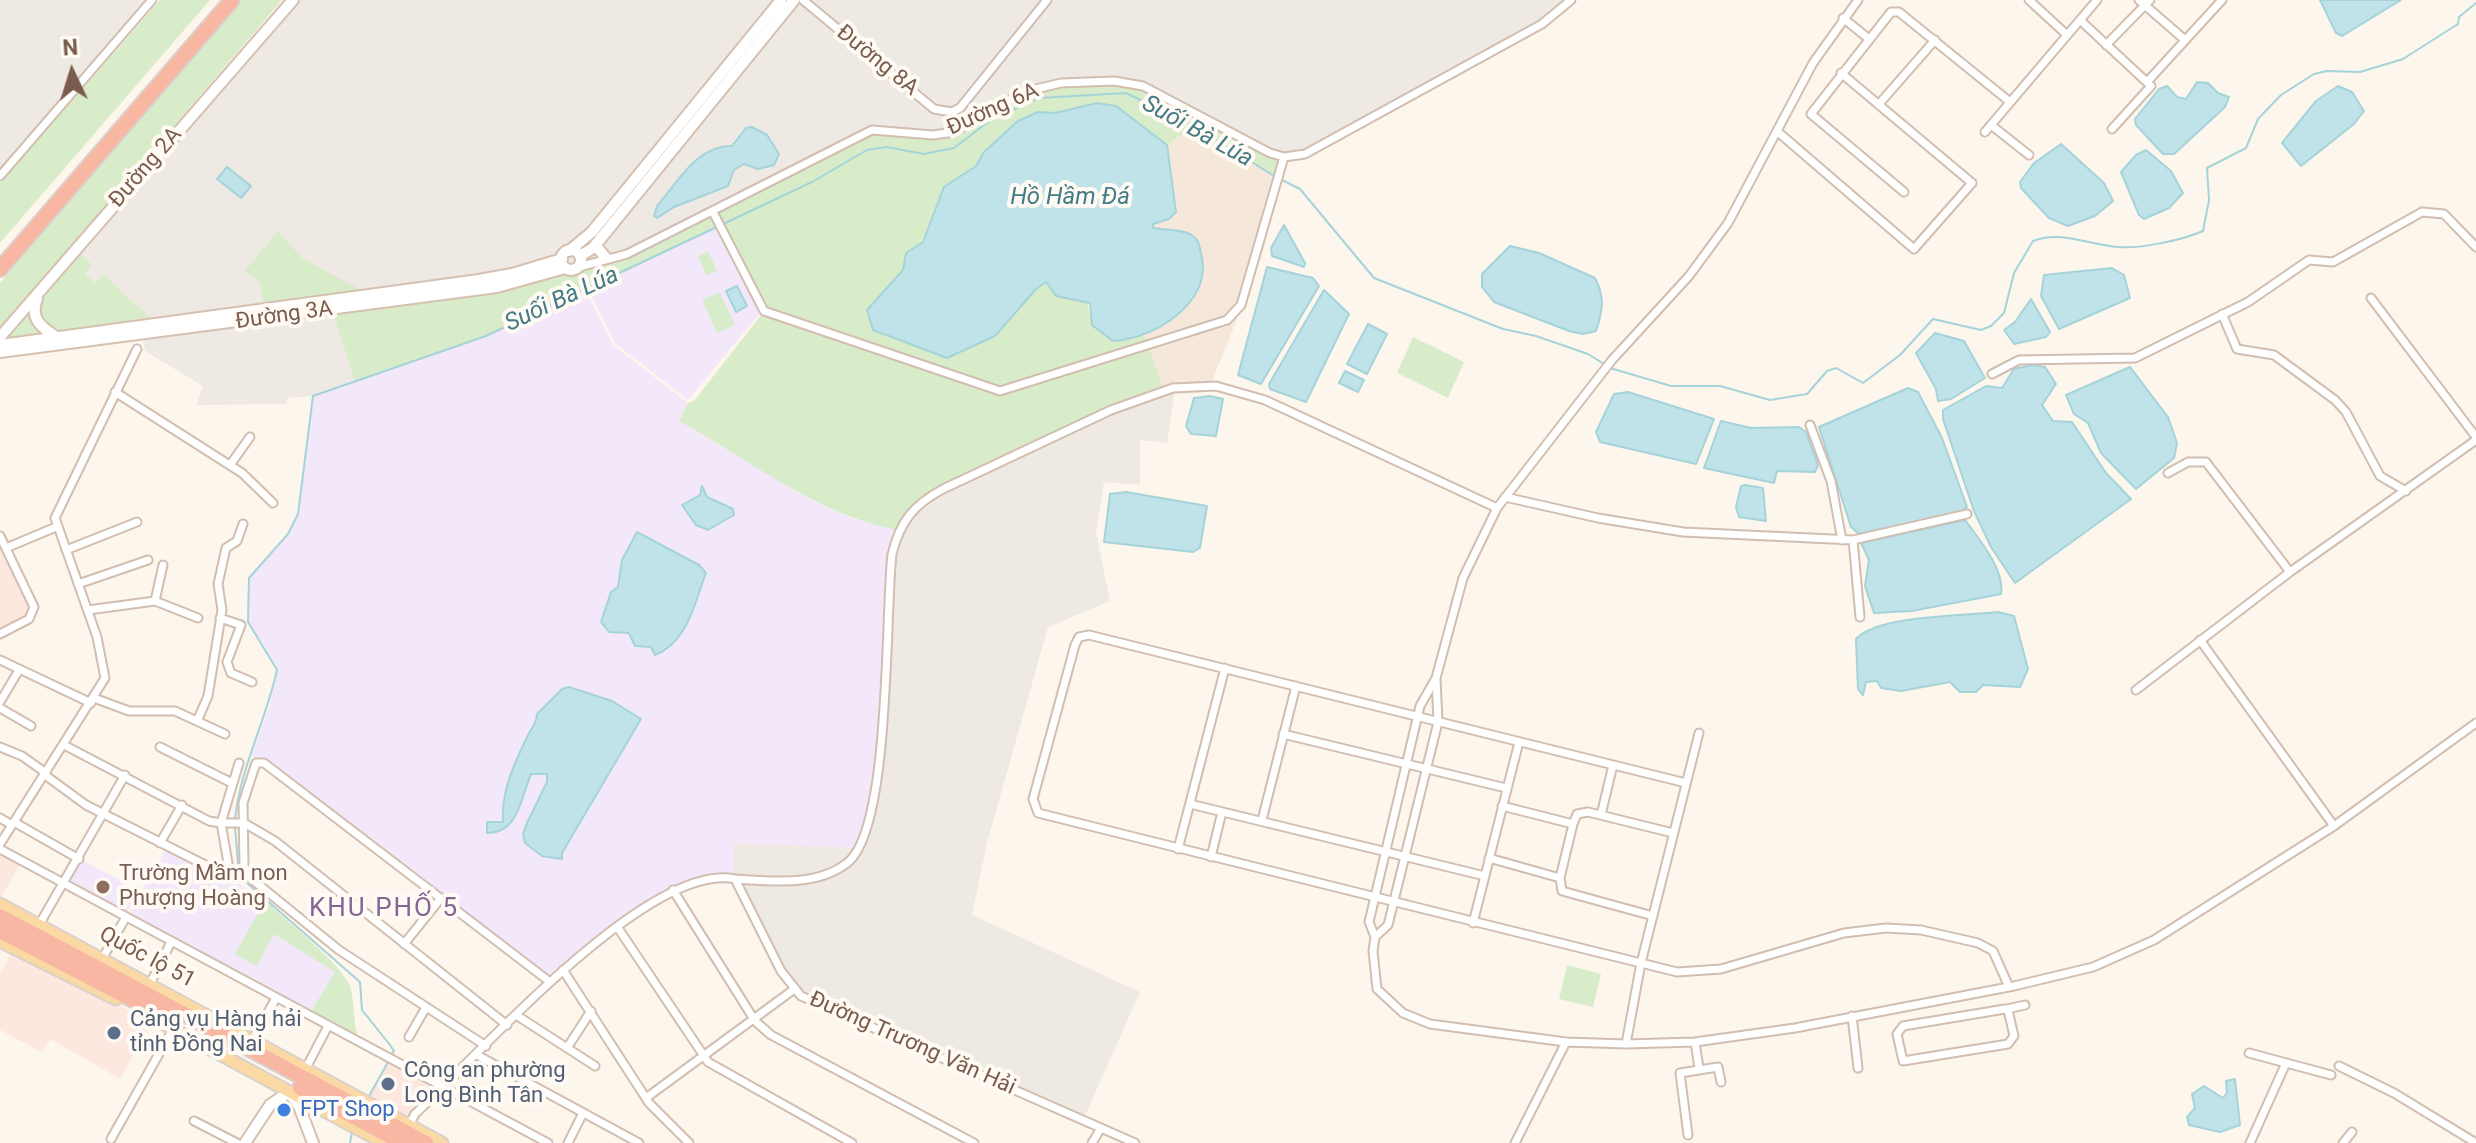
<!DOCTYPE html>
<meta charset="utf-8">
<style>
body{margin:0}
#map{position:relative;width:2476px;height:1143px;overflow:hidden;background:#fdf6ec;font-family:Roboto,sans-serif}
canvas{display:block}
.north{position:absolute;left:32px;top:32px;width:80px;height:80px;-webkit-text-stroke:6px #fffaf3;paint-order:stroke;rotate:356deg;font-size:22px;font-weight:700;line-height:32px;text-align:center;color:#7a5c4d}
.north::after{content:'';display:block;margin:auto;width:28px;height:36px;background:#7a5c4d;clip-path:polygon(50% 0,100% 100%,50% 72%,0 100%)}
</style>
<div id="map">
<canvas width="2476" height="1143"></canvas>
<div class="north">N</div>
</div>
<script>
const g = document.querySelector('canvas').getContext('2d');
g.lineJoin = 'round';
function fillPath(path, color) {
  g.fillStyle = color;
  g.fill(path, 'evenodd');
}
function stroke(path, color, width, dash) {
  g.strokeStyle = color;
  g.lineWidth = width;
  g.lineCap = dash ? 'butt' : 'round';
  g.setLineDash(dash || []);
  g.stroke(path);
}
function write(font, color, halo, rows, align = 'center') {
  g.font = font + ' Roboto,sans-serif';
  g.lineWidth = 8;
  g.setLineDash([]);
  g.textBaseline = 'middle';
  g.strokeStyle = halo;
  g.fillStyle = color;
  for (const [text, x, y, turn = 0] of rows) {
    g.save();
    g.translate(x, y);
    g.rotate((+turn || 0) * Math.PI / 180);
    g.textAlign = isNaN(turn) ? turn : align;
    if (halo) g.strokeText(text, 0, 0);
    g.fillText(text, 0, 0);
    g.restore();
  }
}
fillPath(new Path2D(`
 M1194,126L1277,177L1239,303L1243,305L1211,383L1163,388L1143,333L1175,318L1194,295L1198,241L1191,233L1153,228V224L1169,219L1176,212L1167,145Z`), '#f5e8da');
fillPath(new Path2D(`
 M0,540L32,603L29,616L0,632Z
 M0,852L20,864L0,899Z
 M12,951L152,1022L120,1079L50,1039L42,1052L0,1030V974Z
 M389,1061L440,1088L408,1121L367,1100Z
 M288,1096L298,1115L281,1119L279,1113L267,1116Z`), '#fde8e0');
fillPath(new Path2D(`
 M0,0H149L0,173Z
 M298,0H1568L1541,22L1305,152L1249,161L1194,126L704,234L585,290L577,273L496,291L334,313L355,381L313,396L287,398V404L196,405L203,386L145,351L143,339L67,348L40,298Z
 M1175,390L1167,443L1140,440V485L1104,482L1096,532L1110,601L1048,627L987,843L972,915L1140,992L1084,1118L802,994L783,970L738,881L793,882L842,870L864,847L873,818L879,782L894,554L900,532L913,512L944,491L1112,412Z
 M733,843L858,848L840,866L804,877H734Z`), '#efe9e4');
fillPath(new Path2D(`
 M717,227L761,312L688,400L615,343L588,289Z
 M585,290L613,345L688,403L680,421L808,498L849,517L896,530L886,585L877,754L869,817L858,848L734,843V877H698L672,889L550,979L266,761L251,756L270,705L277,670L249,622L247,596L249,578L288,534L298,514L313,396L486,336Z
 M166,849L222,879H231L265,900L351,987V1012L358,1039L128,916Z
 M81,859L139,891L126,915L67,883Z`), '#f3e8fa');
fillPath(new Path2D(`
 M160,0H210L0,243V183Z
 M242,0H282L0,329V283Z
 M1114,83L1142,88L1282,159L1277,177L1194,126L1167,145L1134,122L1072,107L1055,113L1038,112L1018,121L984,151L976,166L941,192C941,212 927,242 910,250L903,270L870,305L873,330L947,358L995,336L1036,289L1046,282L1068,299L1088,301L1089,313L1118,341L1143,333L1147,344L1000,389L941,372L940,375L989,392H1012L1149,348L1163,388L1110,409L942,487L911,508L896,530C816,514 750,460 679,421L688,403L694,401L765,310L721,226L588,289L579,271L583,267L628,256L873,132L946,136L1024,94L1061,85Z
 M278,231L302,258L363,291L264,305L260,283L245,271Z
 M708,251L717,271L706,275L698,256Z
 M79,252L92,265L85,274L95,283L103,274L153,321L57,334L45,327L36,308L40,298Z
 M565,272H577L585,290L486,336L355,381L333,313L496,291Z
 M720,292L735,325L717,333L702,300Z
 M32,308L50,335L0,341Z
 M1413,337L1464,362L1448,398L1397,373Z
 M265,900C287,922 336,959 349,984C354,994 354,1025 358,1039L310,1013L335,972L274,934L257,966L235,954Z
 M1567,965L1601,974L1593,1007L1559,999Z`), '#d8ecc9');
const water = new Path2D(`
 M2320,0H2401L2342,36L2336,33Z
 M2197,82L2208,83L2218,93L2229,97L2225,107L2174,154H2163L2136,125L2135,119L2159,89L2167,86L2177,97L2186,99Z
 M2338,86L2352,92L2364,111L2354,124L2301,166L2282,143L2316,101Z
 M1097,103L1116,106L1167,145L1176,212L1169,219L1153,224V228C1164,230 1184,229 1193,236C1200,241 1200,250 1202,258C1211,304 1153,339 1113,341L1092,325L1090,303L1056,296L1046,282L1036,289L995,336L947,358L873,330L867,310L903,270L906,253L923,242L944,187L976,166L984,152L1018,121L1038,112L1055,113Z
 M752,127L767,135L779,154L774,165L758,169L744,164L734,170L728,186L674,207L657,218L654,216L657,206C678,182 697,145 732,146L746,128Z
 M2061,144L2104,183L2113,201L2095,216L2068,226L2049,218L2021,188L2020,182L2034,163Z
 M2146,150L2171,171L2183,193L2169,208L2144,219L2139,215L2121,172L2136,155Z
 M227,167L251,186L241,198L217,179Z
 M1284,225L1305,263L1304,267L1272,256L1271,248Z
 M1510,246L1539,253L1595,278C1605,297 1603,310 1596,331L1583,334L1569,331L1494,302L1482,287V274Z
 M1267,267L1313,278L1319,286L1261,384L1238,375Z
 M2112,268L2124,275L2130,298L2059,329L2041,296L2044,275Z
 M737,286L747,306L736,312L726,291Z
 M1324,290L1349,314L1306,402L1270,389L1269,384Z
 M2031,299L2050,332L2046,337L2014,344L2004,330L2015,322Z
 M1368,324L1387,334L1367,374L1347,364Z
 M1935,333L1964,341L1985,378L1951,399L1938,401L1936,389L1916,353Z
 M2032,365L2045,367L2056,384L2042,405L2053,421L2072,422L2106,473L2131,499L2015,583L1991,547L1974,511L1943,419V410L1986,386L2002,388L2014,369Z
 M2130,367L2168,417L2177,443L2174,458L2136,489L2101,453L2088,423L2074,414L2066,395Z
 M1345,371L1364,380L1358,392L1339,383Z
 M1908,388L1918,392L1942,438L1967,507L1962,511L1859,534L1851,527L1819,427Z
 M1628,392L1714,419L1696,464L1600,442L1596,432L1614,394Z
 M1210,396L1223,399L1216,436L1191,434L1186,426L1194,398Z
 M1721,421L1751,428L1799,427L1806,432L1818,465L1815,472L1777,471L1774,483L1704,468Z
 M1745,485L1763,488L1766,521L1739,517L1736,507L1741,486Z
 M702,486L707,497L733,509L734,515L708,530L696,525L682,505L700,495Z
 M1126,492L1207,506L1200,548L1193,552L1104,542L1110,494Z
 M1965,520C1979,539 2005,570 2001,594L1912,611L1874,613L1865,586L1869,560L1861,543Z
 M637,532L699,565L706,573C694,604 688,642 655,655L651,647L635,646L629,633L609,632L601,622L611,592L618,587L622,560Z
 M1998,612L2014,616L2028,669L2020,687L1983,685L1976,692H1960L1950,682L1901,691L1881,688L1877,681L1866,682L1863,695L1858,689L1856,639C1878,615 1964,616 1998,612Z
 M569,687L612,701L641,719L562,853V859L542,856L525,843L523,834L527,823L547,782V774H531C521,797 519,833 487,833V822H503C501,792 514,764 527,737C531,728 537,724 537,714L562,689Z
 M2235,1079L2240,1125L2220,1132L2189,1125L2187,1117L2195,1108L2192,1094L2204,1086L2223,1098L2227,1093L2226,1081Z`);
fillPath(water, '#bfe3e8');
stroke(water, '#a5d3da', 2);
stroke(new Path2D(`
 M1280,179L1300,189L1374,278L1503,329L1536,336L1588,354L1604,364
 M1610,368L1671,386H1720L1770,400L1807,394L1827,371L1836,368L1863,383L1900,355L1933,319L1981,330L1991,326L2004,313L2014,273L2033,241C2061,230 2089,245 2118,247C2140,249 2183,240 2203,231L2209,200L2207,168L2246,148L2258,119L2281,95L2314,74L2327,71L2360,72L2403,59L2458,24L2459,17L2476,3
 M235,820C240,768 266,721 277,670L248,622L249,578L288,534L298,514L313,396L486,336L812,182L867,150L886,147L924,154L954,148L992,119L1039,98L1126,93L1194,126L1274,176
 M235,826L239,876L360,982L362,1010L390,1045L394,1051L391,1056
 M368,1098L388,1062
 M350,1143L352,1133`), '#a5d3da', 2);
const street = new Path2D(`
 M803,0L934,109L952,112L960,108L1047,0
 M2029,0L2067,35
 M2139,0L2185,40
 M1843,18L1869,39
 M2080,20L2151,86L2112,129
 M2106,45L2150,0
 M2147,82L2222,0
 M1879,104L1935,40
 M1991,125L2029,155
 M1778,132L1914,249L1972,183L1841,73
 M1985,132L2097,0
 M0,176L152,0
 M1904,192L1811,114L1891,12H1899L2010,102
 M713,212L764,311L1000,391L1227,320L1241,305L1284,157
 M579,267L627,254L872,130L933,135L954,132L1023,92L1061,83L1114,81L1143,86L1270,153L1284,157L1305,154L1542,24L1571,0
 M2371,298L2476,437
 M2222,314L2237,349L2274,355L2335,400L2346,412L2380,476L2406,491
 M1992,374L2019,360L2135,358L2248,302L2309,260L2333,262L2422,212L2444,214L2476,247
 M115,392L242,473L273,503
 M1810,425L1831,481L1842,540
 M230,465L250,437
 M2168,473L2188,462H2206L2290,572
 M1505,497L1598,518L1683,532L1853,540L1860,617
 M0,536L34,607L29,619L0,634
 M1853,540L1967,514
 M6,548L56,527
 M66,550L137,522
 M78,584L148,560
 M155,601L198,618
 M88,610L155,601L163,565
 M220,618L241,625L227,662L231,673L252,682
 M2200,640L2334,826
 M0,660L91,703
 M1436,678L1438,722L1388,925L1375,937L1373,951L1377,989L1403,1013L1430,1024L1566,1042L1626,1044L1695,1042L1795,1028L2014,986L2093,967L2154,940L2334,826L2476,723
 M2136,690L2290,572L2476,440
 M94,698L129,711H175L225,734
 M0,702L19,670
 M0,708L31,726
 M198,719L208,696L222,610L218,584L226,548L237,541L243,524
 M1283,734L1506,788
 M0,747L22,756L46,773
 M160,747L232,783
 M239,763L221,823H244L275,841L507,1025
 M45,775L86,805L223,874L228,863L221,823L209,821L64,745
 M1686,783L1089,635L1079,637L1075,645L1033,799L1038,813L1677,972L1721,969L1844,933L1886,928L1921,930L1978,943L1993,951L2009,987
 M1190,804L1485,876
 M1502,806L1573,824L1577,814L1588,812L1673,833
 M1601,815L1613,765
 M0,818L12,825
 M1262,820L1296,686
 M14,822L79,859
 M160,843L182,805
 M0,844L105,678L97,637L55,518L137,349
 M0,849L548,1143
 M1178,849L1225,668
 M1211,857L1222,812
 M1489,858L1560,878L1562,891L1653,916
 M1560,878L1573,824
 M735,879C770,881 817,887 847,863C891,830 885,614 892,554C900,522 913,505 943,489L1111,410L1173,388L1216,386L1265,400L1497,508
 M673,890L755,1021L771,1035L974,1143
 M1473,923L1519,742
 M39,925L125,775
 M618,928L708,1062L852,1143
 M1375,937L1369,922L1420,706L1436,678L1463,578L1497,508L1612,360L1689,276L1728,223L1813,63L1858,0
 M404,944L441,898
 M102,959L126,917
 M563,970L649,1103L689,1143
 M149,986L171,942
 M2005,1009L2008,1010L2014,1036L2008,1044L1903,1061L1897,1034L1903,1026Z
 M2007,1009L2025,1005
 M516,1015L595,1066
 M1852,1016L1858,1068
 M409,1037L425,1009
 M252,1041L276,998
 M1695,1042L1699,1068
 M1626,1044L1641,963L1699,733
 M486,1046L339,950L248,876L244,866L243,803L256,763H264L550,982
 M567,1048L591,1011
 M2249,1053L2331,1075
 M477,1055L639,1143
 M2339,1066L2394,1093L2476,1143
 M305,1070L328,1026
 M646,1098L793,990
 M194,1121L237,1143
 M409,1125L415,1114C477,1057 648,861 735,879L781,971L801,996L1135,1143
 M1688,1135L1680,1073L1718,1067L1721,1082
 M111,1139L173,1029
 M568,1143L583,1113
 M1092,1143L1101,1128
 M1515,1143L1566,1042
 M2250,1143L2286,1063
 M2343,1143L2352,1132`);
const secondary = new Path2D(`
 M595,245L606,258
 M561 260a10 10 0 1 1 20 0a10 10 0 1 1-20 0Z
 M569,251L592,232L781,0
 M580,256L593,248L794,0
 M37,299C29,319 42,328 58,338
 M0,337L293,0
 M0,345L479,280L512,274L562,259
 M0,352L497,287L565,268
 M245,1143L270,1105L289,1092L299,1106L313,1143`);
const primary = new Path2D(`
 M0,904L442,1143
 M0,941L116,999
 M142,1012L384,1143`);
const highway = new Path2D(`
 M0,269L232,0
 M0,916L426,1143
 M0,931L158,1013
 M300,1088L402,1143`);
stroke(street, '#d1beb0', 11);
stroke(secondary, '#d6c0b0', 14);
stroke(primary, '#dad1cd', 15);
stroke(highway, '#dad1cd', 18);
stroke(street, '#fff', 7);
stroke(secondary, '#fff', 10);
stroke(primary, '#fbd9a5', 11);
stroke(highway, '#f7b7a3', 14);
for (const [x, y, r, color] of [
 [103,887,8,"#8d6e63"],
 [114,1033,8,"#5c6f8a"],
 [388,1084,8,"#5c6f8a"],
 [284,1110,8,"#3f7fe0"]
]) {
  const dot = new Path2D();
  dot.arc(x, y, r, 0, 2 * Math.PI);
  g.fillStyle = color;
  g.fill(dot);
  stroke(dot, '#fffaf3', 3);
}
write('22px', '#7a5c4d', '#fffaf3', [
 ["Đường 8A",877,61,39],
 ["Đường 6A",993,110,-24],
 ["Đường 2A",146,168,-49],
 ["Đường 3A",284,316,-8],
 ["Quốc lộ 51",147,958,28],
 ["Đường Trương Văn Hải",912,1044,24]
]);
write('22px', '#785e54', '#fffaf3', [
 ["Trường Mầm non",119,874],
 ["Phượng Hoàng",119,899]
], 'left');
write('22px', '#4e5e75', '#fffaf3', [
 ["Cảng vụ Hàng hải",130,1020],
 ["tỉnh Đồng Nai",130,1045],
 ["Công an phường",404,1071],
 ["Long Bình Tân",404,1096]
], 'left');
write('22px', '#366cbe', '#fffaf3', [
 ["FPT Shop",300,1110]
], 'left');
write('italic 24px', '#437c86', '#fffaf3', [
 ["Suối Bà Lúa",1197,132,29],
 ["Hồ Hầm Đá",1070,198],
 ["Suối Bà Lúa",562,300,-25]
]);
g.letterSpacing = '2px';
write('26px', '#846695', '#fffaf3', [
 ["KHU PHỐ 5",384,909]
]);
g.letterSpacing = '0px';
</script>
